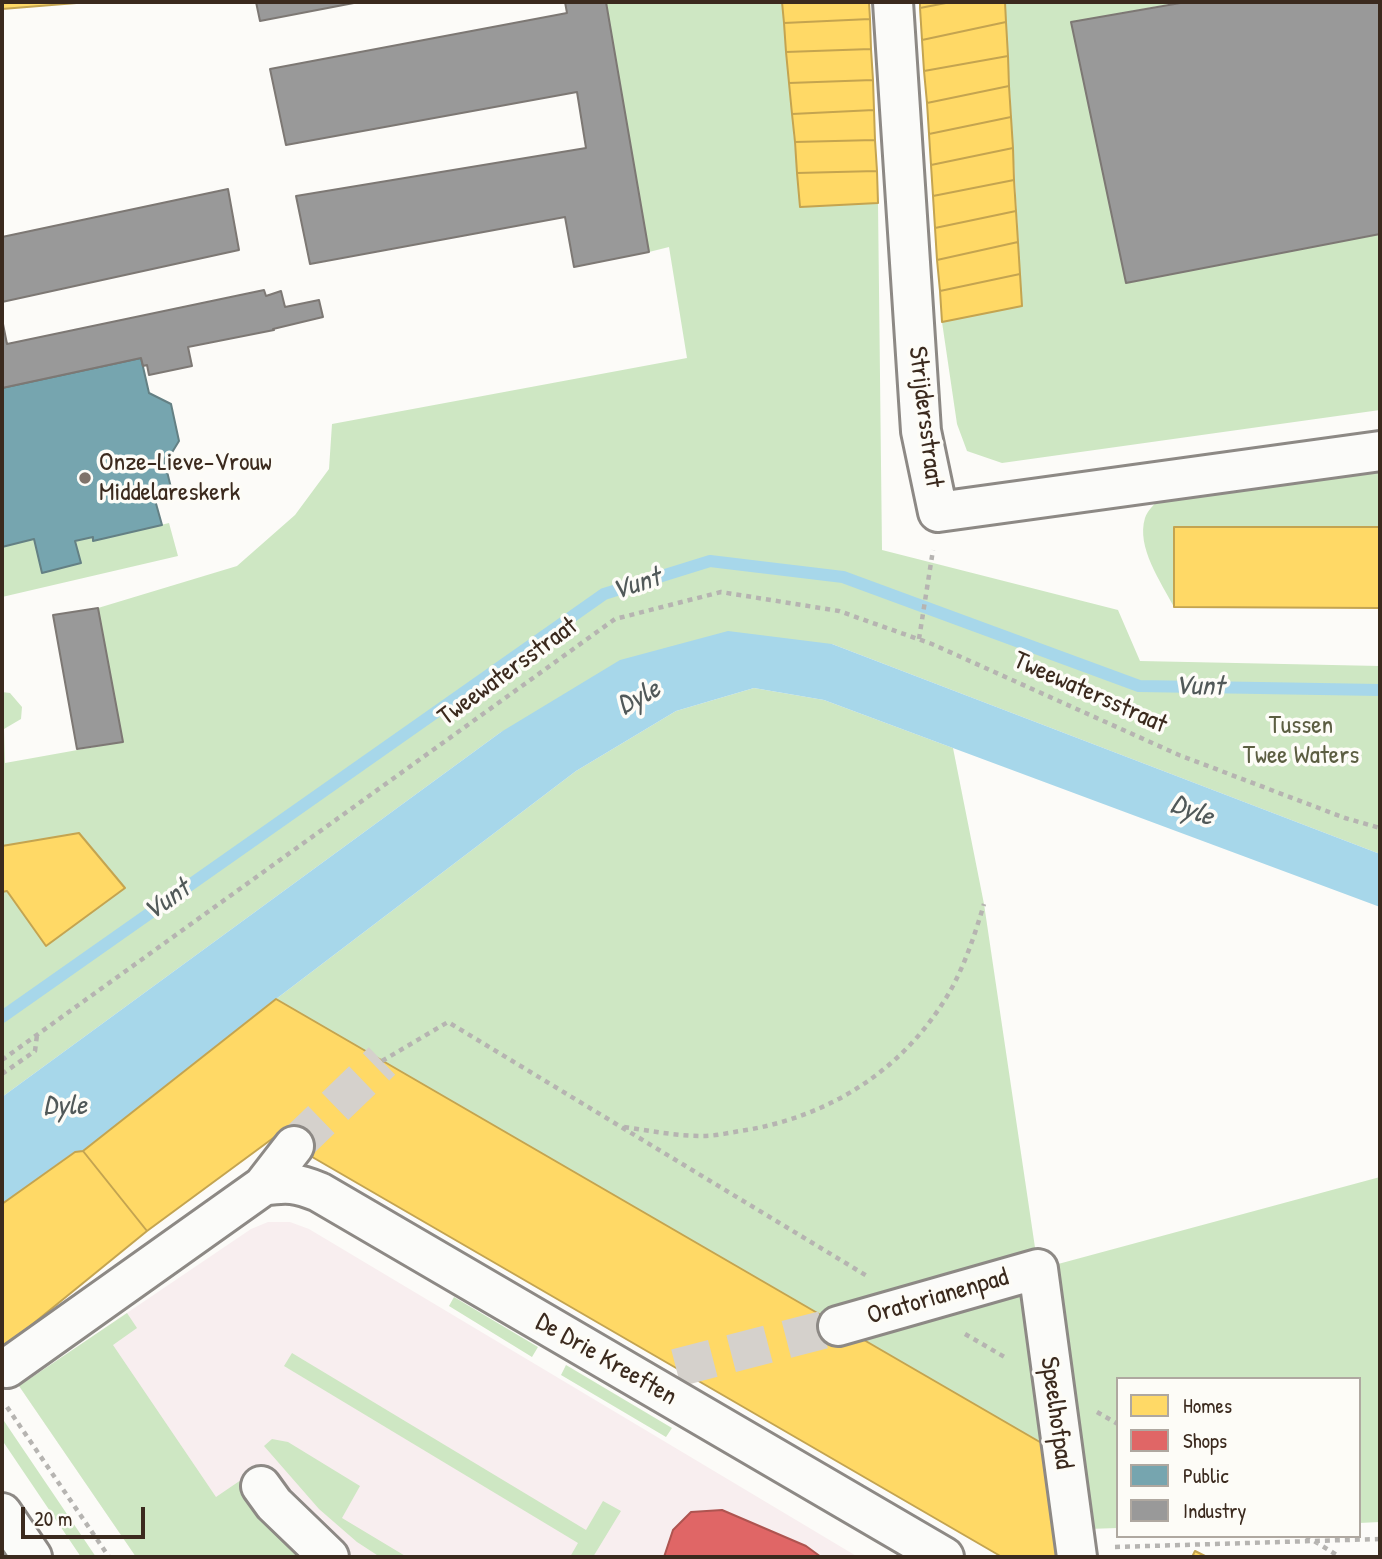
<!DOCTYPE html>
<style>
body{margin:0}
#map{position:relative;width:1382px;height:1559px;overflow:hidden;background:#fcfbf8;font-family:"Patrick Hand",sans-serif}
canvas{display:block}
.frame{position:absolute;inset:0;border:4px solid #3b2a1e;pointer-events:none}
.legend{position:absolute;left:1116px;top:1377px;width:245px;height:161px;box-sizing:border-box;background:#fdfcf7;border:2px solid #afa8a0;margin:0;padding:9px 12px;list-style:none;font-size:21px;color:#3b2a1e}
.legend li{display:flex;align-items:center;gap:14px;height:35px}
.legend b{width:35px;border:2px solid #afa8a0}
.scale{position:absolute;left:21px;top:1507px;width:124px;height:32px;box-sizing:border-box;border:4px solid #3b2a1e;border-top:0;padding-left:9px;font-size:21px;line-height:24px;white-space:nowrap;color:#3b2a1e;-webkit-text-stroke:5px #fdfcf7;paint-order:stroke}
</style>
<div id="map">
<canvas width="1382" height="1559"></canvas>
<div class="frame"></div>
<ul class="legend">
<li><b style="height:19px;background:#ffd966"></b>Homes</li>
<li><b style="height:19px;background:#e06666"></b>Shops</li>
<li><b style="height:19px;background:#76a5af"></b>Public</li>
<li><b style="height:19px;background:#999"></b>Industry</li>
</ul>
<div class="scale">20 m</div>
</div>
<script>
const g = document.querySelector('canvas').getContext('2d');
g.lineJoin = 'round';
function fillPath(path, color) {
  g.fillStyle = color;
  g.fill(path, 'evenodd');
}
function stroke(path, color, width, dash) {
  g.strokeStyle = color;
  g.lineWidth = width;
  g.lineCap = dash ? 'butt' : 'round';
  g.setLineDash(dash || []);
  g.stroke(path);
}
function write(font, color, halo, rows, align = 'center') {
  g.font = font + ' "Patrick Hand",sans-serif';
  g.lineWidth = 7;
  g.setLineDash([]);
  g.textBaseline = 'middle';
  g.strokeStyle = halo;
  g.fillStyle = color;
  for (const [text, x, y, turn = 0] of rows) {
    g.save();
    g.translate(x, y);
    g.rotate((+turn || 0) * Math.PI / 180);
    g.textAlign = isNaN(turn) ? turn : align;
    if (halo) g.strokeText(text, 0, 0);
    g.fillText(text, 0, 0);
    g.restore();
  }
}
fillPath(new Path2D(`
 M268,1222H290L309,1229L858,1557H136L19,1386L251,1229Z`), '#f8eeef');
fillPath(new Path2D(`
 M606,2H782L800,207L878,203L882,550L1118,610L1140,661L1380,666V854L832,644L501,732L2,1097V892L7,891L46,945L125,888L79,833L2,846V692L10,693L22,707L21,719L4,729L5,763L122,742L98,608L237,566L295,515L329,469L332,424L687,358L669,247L649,252Z
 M1005,2H1181L1071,22L1126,283L1380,234V410L1002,463L967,451L957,424L942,322L1022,305Z
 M1380,465V527H1174V607C1161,582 1136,547 1145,518C1147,511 1154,505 1158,500Z
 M169,523L178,556L2,597V547L34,539L43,572L80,563L75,541L93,537L94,541Z
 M754,688L824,700L953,748L984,904L1037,1261L824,1317L276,999L576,771L676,711Z
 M1380,1177V1522L1359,1523V1379H1118V1528L1087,1529L1047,1267Z
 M1025,1292L1045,1445L856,1335Z
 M454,1297L538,1347L532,1357L449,1306Z
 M127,1313L137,1328L113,1345L216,1497L241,1480L279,1535L302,1557H136L19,1386Z
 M292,1353L586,1530L603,1501L621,1511L593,1557H570L578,1543L284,1366Z
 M566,1365L672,1428L666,1437L561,1375Z
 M2,1418L96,1557H81L2,1440Z
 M272,1439L288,1442L360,1486L342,1518L407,1557H380L357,1542L319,1509L264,1446Z`), '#cee7c3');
fillPath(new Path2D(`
 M728,631L832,644L1380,854V907L824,700L754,688L676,711L576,771L276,999L83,1151L74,1152L2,1204V1097L501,732L620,660Z`), '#a7d7ea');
const homes = new Path2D(`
 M2,2H89L2,9Z
 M782,2H869L870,19L784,23Z
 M920,2H951L920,8Z
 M951,2H1005L1006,22L922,40L920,8Z
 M870,19L871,49L786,52L784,23Z
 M1006,22L1008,56L924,71L922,40Z
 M871,49L873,80L789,83L786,52Z
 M1008,56L1009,86L927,103L924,71Z
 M873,80L874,110L792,114L789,83Z
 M1009,86L1011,117L929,134L927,103Z
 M874,110L875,140L795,142L792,114Z
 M1011,117L1013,148L931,165L929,134Z
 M875,140L877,171L797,173L795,142Z
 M1013,148L1014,180L933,196L931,165Z
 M877,171L878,203L800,207L797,173Z
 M1014,180L1016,211L935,228L933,196Z
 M1016,211L1018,242L937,260L935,228Z
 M1018,242L1020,274L940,291L937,260Z
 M1020,274L1022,306L942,322L940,291Z
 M1174,527H1380V608L1174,607Z
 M79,833L125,888L46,946L7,891L2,892V846Z
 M276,999L1045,1445L1060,1557H1002L276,1136L147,1231L83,1151Z
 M83,1151L147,1231L2,1349V1204L75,1152Z
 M1195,1551L1207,1557H1192Z`);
fillPath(homes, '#ffd966');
stroke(homes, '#c4a450', 2);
const shops = new Path2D(`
 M722,1510L806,1546L821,1557H664L673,1530L691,1512Z`);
fillPath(shops, '#e06666');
stroke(shops, '#ae5450', 2);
const public = new Path2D(`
 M141,358L149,393L171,404L179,441L168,459H164L173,496L155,500L162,525L93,541V537L75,541L81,563L42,573L34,539L2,547V388Z`);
fillPath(public, '#76a5af');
stroke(public, '#648084', 2);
const industry = new Path2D(`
 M256,2H359L260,21Z
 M565,2H606L649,252L574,267L565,217L310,264L296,196L586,148L577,92L286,145L270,69L567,13Z
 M1186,2H1380V234L1126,283L1071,22Z
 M228,189L239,250L2,302V237Z
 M264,290L266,296L281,291L285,307L319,300L323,317L273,329L274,330L188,347L192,366L149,375L147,365L143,366L141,358L2,388V319L7,344Z
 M98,608L123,742L77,749L53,615Z`);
fillPath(industry, '#999');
stroke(industry, '#7d7874', 2);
stroke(new Path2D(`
 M2,1017L604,594L710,561L843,577L1139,686L1380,690`), '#a7d7ea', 12);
stroke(new Path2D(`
 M294,1146L382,1061
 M676,1368L838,1326`), '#d5d1cc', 38, [38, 19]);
const minor = new Path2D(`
 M893,2L921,431L938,512L1380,451
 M263,1186L294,1146
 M838,1326L1038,1269L1077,1557
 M7,1368L263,1186C287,1182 297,1183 319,1192L944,1557
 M261,1486L274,1504L329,1557`);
const major = new Path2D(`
 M2,1513L32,1557`);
stroke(minor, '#8d8985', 44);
stroke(major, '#8d8985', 44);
stroke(new Path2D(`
 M919,639L933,550
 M2,1060L615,619L721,592L839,611L932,644L1179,755L1345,818L1380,828
 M382,1061L448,1022L867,1276
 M2,1074L35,1051L37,1035
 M624,1127C651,1131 677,1136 703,1136C715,1136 728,1133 740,1131C828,1118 904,1070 949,993C965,965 975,934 984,904
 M965,1334L1008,1359
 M7,1407L109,1557
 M1097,1412L1118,1424
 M1306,1536L1340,1557
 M1115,1547L1380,1539`), '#b6b4b1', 4.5, [5, 5]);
stroke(minor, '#fbfbf9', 38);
stroke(major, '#fbfbf9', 38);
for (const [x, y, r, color] of [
 [85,478,7,"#7f736a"]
]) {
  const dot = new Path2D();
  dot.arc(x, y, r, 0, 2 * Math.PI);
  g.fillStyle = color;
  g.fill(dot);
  stroke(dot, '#fdfcf7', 2.5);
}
write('26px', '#3b2a1e', '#fdfcf7', [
 ["Strijdersstraat",925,417,83],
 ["Tweewatersstraat",508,672,-36],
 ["Tweewatersstraat",1090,693,24],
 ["Oratorianenpad",938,1297,-16],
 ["De Drie Kreeften",606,1360,30],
 ["Speelhofpad",1056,1413,82]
]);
write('26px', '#3b2a1e', '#fdfcf7', [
 ["Onze-Lieve-Vrouw",99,463],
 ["Middelareskerk",99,493]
], 'left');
write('26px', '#5c5e42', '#fdfcf7', [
 ["Tussen",1301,726],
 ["Twee Waters",1301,756]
]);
write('italic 28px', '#515959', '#fdfcf7', [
 ["Vunt",636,585,-18],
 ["Vunt",1199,687,1],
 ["Dyle",639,698,-28],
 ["Dyle",1192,811,21],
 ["Vunt",167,901,-35],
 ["Dyle",65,1107]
]);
</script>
